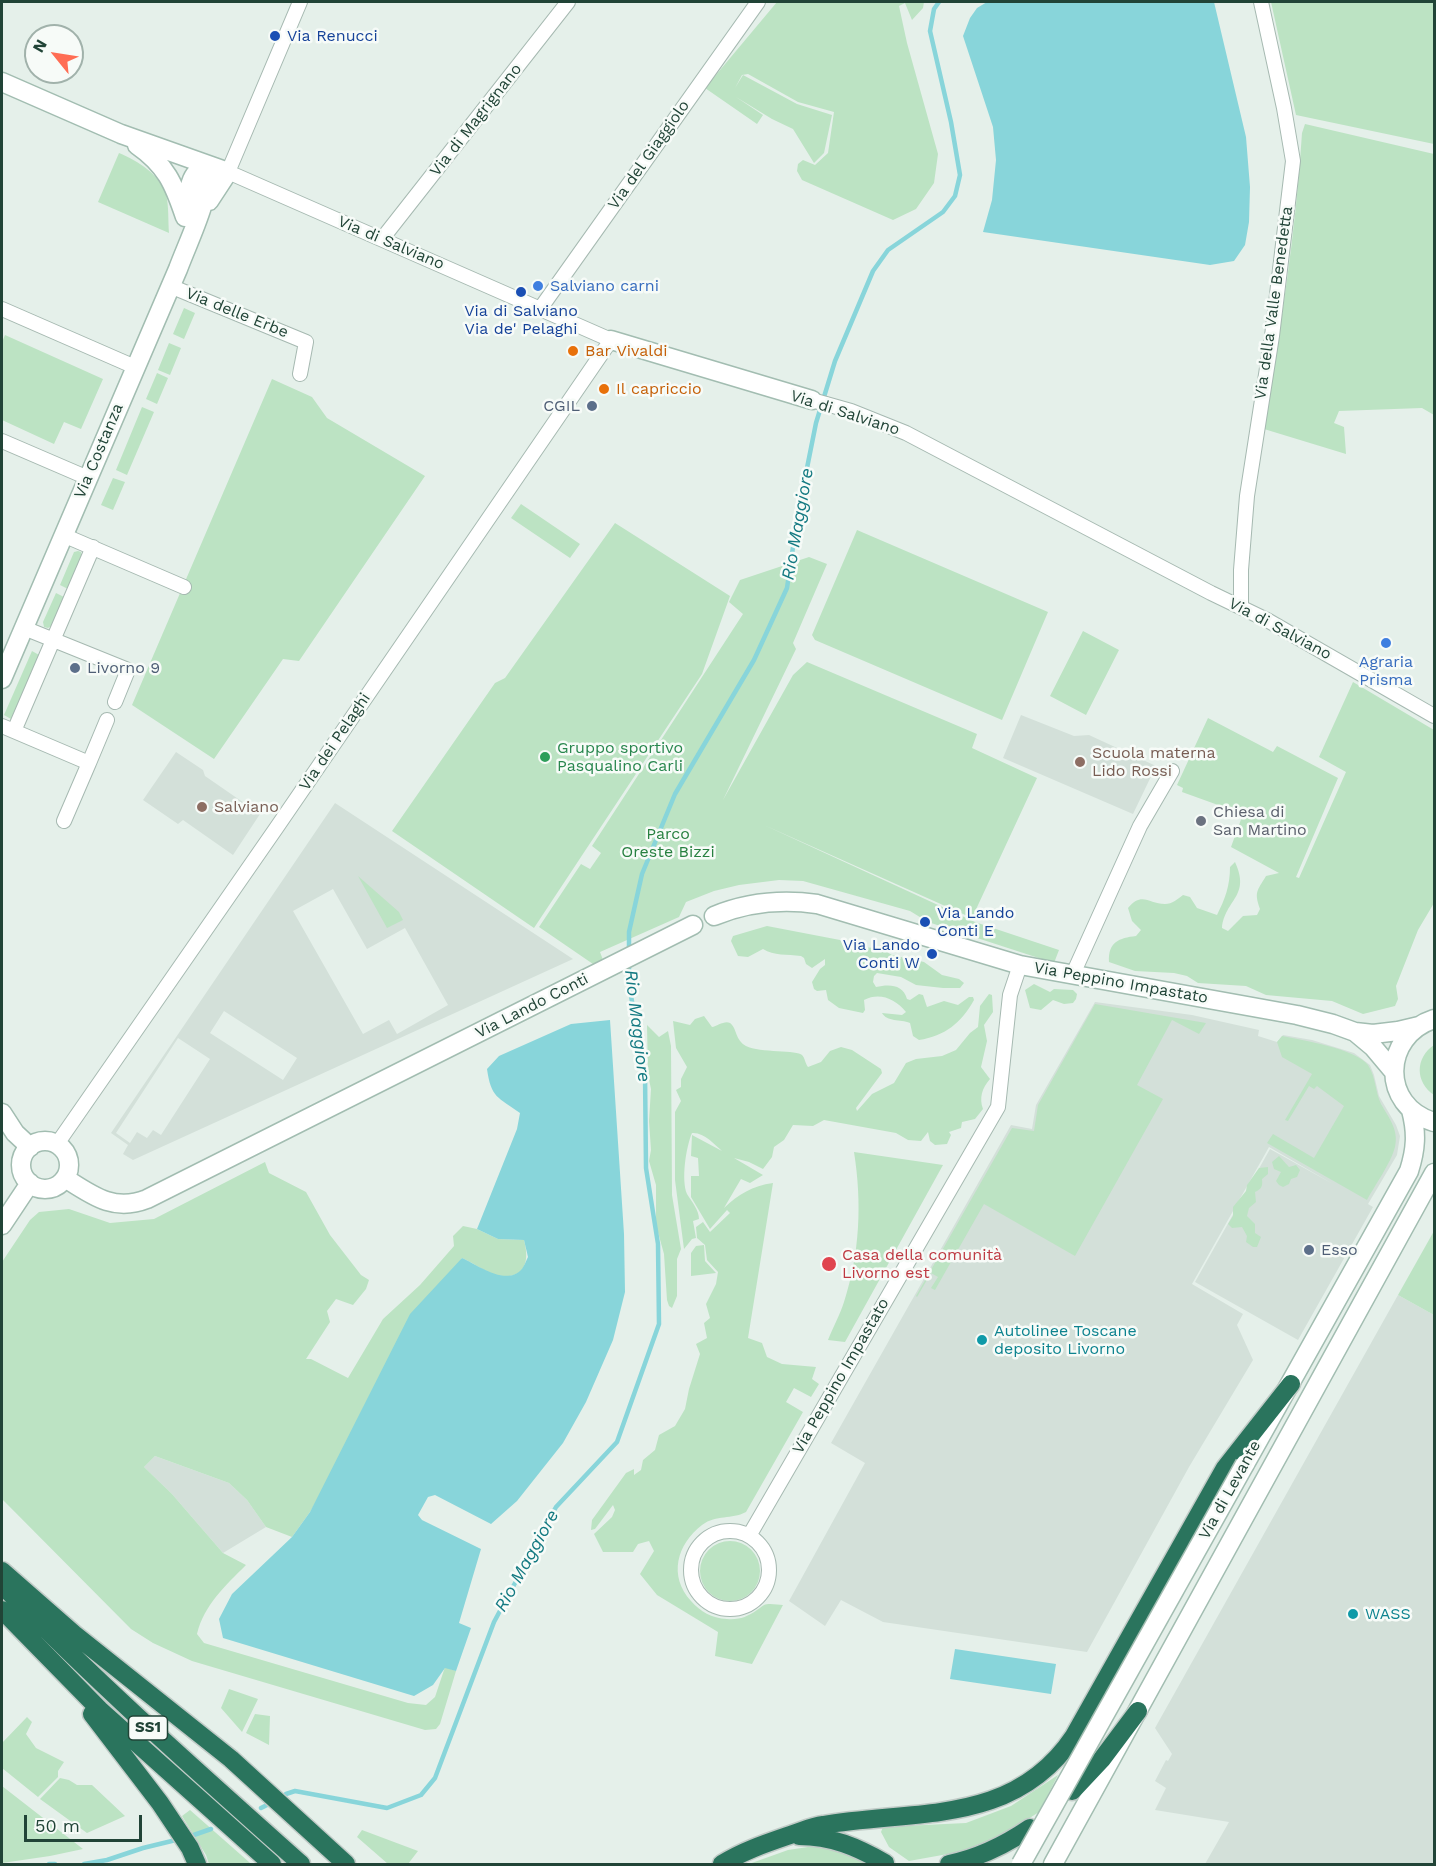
<!DOCTYPE html>
<meta charset="utf-8">
<style>
body{margin:0}
#map{position:relative;width:1436px;height:1866px;overflow:hidden;background:#e5f0ea;font-family:"Work Sans",sans-serif}
canvas{display:block}
.frame{position:absolute;inset:0;border:3px solid #214437;pointer-events:none}
.north{position:absolute;left:24px;top:24px;width:60px;height:60px;box-sizing:border-box;background:#f7fbf8;border:2px solid #a1b2ab;border-radius:50%;rotate:300deg;font-size:16px;font-weight:700;line-height:24px;text-align:center;color:#214437}
.north::after{content:'';display:block;margin:auto;width:21px;height:27px;background:#ff6d54;clip-path:polygon(50% 0,100% 100%,50% 72%,0 100%)}
.scale{position:absolute;left:24px;top:1815px;width:118px;height:27px;box-sizing:border-box;border:3px solid #214437;border-top:0;padding-left:8px;font-size:18px;line-height:21px;white-space:nowrap;color:#214437;-webkit-text-stroke:4px #f7fbf8;paint-order:stroke}
</style>
<div id="map">
<canvas width="1436" height="1866"></canvas>
<div class="frame"></div>
<div class="north">N</div>
<div class="scale">50 m</div>
</div>
<script>
const g = document.querySelector('canvas').getContext('2d');
g.lineJoin = 'round';
function fillPath(path, color) {
  g.fillStyle = color;
  g.fill(path, 'evenodd');
}
function stroke(path, color, width, dash) {
  g.strokeStyle = color;
  g.lineWidth = width;
  g.lineCap = dash ? 'butt' : 'round';
  g.setLineDash(dash || []);
  g.stroke(path);
}
function write(font, color, halo, rows, align = 'center') {
  g.font = font + ' "Work Sans",sans-serif';
  g.lineWidth = 5;
  g.setLineDash([]);
  g.textBaseline = 'middle';
  g.strokeStyle = halo;
  g.fillStyle = color;
  for (const [text, x, y, turn = 0] of rows) {
    g.save();
    g.translate(x, y);
    g.rotate((+turn || 0) * Math.PI / 180);
    g.textAlign = isNaN(turn) ? turn : align;
    if (halo) g.strokeText(text, 0, 0);
    g.fillText(text, 0, 0);
    g.restore();
  }
}
fillPath(new Path2D(`
 M1021,715L1074,736L1089,735L1156,766L1133,814L1003,758Z
 M176,752L203,770L205,776L260,814L233,855L183,820L178,824L143,800Z
 M335,803L573,959L133,1160L123,1154L128,1145L111,1133ZM333,889L367,949L405,928L448,1005L397,1034L389,1020L363,1034L293,911ZM224,1011L297,1058L283,1080L210,1033ZM178,1038L210,1059L161,1135L153,1130L147,1138L137,1132L130,1143L116,1133Z
 M1095,1002L1192,1015L1259,1030L1258,1036L1277,1042L1283,1035L1312,1040L1354,1053L1370,1065L1374,1075L1379,1096L1396,1125L1400,1136L1397,1155L1368,1204L1373,1207L1298,1340L1195,1282L1270,1149L1333,1184L1269,1147L1192,1284L1243,1314L1237,1325L1253,1360L1189,1467L1087,1652L883,1622L841,1600L825,1626L789,1601L865,1463L831,1443L1011,1125L1032,1129L1036,1105Z
 M1398,1295L1434,1315V1864H1205L1229,1822L1155,1810L1166,1788L1155,1781L1166,1760L1168,1761L1172,1754L1155,1728Z
 M155,1456L229,1483L247,1500L266,1527L223,1553L172,1494L144,1467Z`), '#d3e0d9');
fillPath(new Path2D(`
 M777,2H924L923,8L912,20L905,3L899,6L907,43L938,154L934,183L916,209L893,220L802,180L797,171L798,164L803,160L815,165L828,153L834,112L798,102L748,74L742,75L735,88L743,75L797,104L832,115L824,153L814,163L793,129L772,119L736,97L763,115L757,124L705,88Z
 M1271,2H1434V144L1296,115Z
 M1305,124L1434,154V415L1422,408L1339,411L1334,423L1344,427L1346,454L1264,429C1280,331 1296,233 1302,133Z
 M119,153C138,161 159,174 166,194C169,206 168,221 169,233L98,202Z
 M184,308L195,313L184,339L173,334Z
 M5,335L103,379L81,429L64,422L54,444L2,420V342Z
 M169,343L181,348L170,375L158,370Z
 M157,373L168,378L157,404L146,399Z
 M272,379L312,397L327,418L425,476L299,661L283,659L214,759L132,705Z
 M142,407L154,412L127,475L116,470Z
 M113,478L125,482L113,510L101,505Z
 M521,504L580,544L570,558L511,518Z
 M615,523L730,596L702,674L534,928L392,831L495,683L505,678Z
 M857,530L1048,612L1002,720L815,640L812,635Z
 M78,551L81,552L82,556L68,589L60,585L74,552Z
 M809,557L827,564L793,643L796,649L723,800L793,675L807,662L977,734L972,748L1037,778L972,918L764,825L975,922L1059,950L1054,963L928,922L910,911L803,881L779,880L739,885L714,891L686,902L679,917L600,952L603,960L593,964L539,927L581,864L590,869L601,853L592,846L743,614L729,602L740,580Z
 M56,593L64,597L53,625L48,628L44,627L43,622Z
 M1083,631L1119,650L1086,715L1050,696Z
 M32,651L39,655L11,719L4,715Z
 M1353,682L1434,730V903L1418,930L1396,986L1398,999L1395,1006L1363,1014L1332,1001L1266,995L1246,986L1198,983L1187,976L1174,973L1135,971L1109,962C1108,942 1119,938 1136,936L1141,930L1132,921L1128,908C1142,891 1149,904 1165,904C1172,904 1178,899 1183,895L1190,897L1197,908L1217,915C1225,899 1230,886 1230,867L1235,862C1251,897 1225,899 1222,928L1228,931L1243,916L1257,915L1260,909C1254,892 1257,891 1266,876L1279,873L1231,847L1243,814L1182,792L1183,788L1177,785L1208,718L1273,752L1277,746L1338,778L1296,877L1299,878L1346,772L1319,757Z
 M358,876L399,912L403,920L387,928Z
 M767,926L840,940L854,947L880,948L892,955L924,962L942,975L959,979L964,983L960,988H943L916,985L901,977L877,973L874,976L873,982L876,987C889,984 903,984 907,999L910,1000L919,994L923,995L927,1007L944,1001L958,1005L969,997H973L974,1000C961,1023 945,1036 919,1040L913,1036L910,1023C900,1019 887,1022 882,1013L902,1015L906,1012C895,999 880,992 864,1000L865,1010L863,1013L839,1008L828,1000L826,990L817,991L814,989L812,982L820,969L825,965V959L812,968L806,964L804,958L801,956C787,954 774,956 763,949L748,957L738,956L731,941L733,936Z
 M1034,984L1050,992L1054,989L1073,990L1077,994L1076,999L1073,1003L1064,1004L1053,1000L1041,1010L1030,1008L1025,990Z
 M989,994L992,995L993,1012L984,1025L987,1041L981,1067L990,1079C982,1088 979,1098 983,1109L975,1119L962,1122L961,1128L949,1132L951,1135L947,1144L935,1145L930,1141L928,1132L921,1141L908,1140L896,1133L824,1120L813,1126L793,1125L784,1140L774,1147L772,1157L763,1169L749,1162L734,1158L763,1175L750,1183L741,1179L724,1208C739,1194 752,1186 773,1183L748,1338L762,1343L767,1357L782,1364L816,1367L812,1379L819,1384L811,1397L794,1388L786,1402L803,1412L746,1512C731,1520 717,1514 702,1525C677,1544 668,1576 691,1601C701,1612 711,1618 727,1619C739,1620 747,1617 757,1610C757,1610 764,1605 764,1605C769,1603 778,1605 783,1605L752,1664L715,1656L718,1632L657,1595L640,1574L654,1551L649,1541L638,1544L633,1552H603L594,1534L612,1517L615,1510L613,1505L595,1529L591,1530L592,1520L626,1473L634,1469V1475L641,1470L643,1460L655,1450L659,1435L675,1426L685,1409L689,1389L700,1354L696,1344L707,1338L704,1323L710,1318L706,1304L716,1284L718,1272L707,1260L705,1245L697,1238L696,1227L703,1222L710,1232L730,1213L727,1210L710,1229L691,1197V1176H699L698,1158L691,1156L692,1135L722,1151C714,1144 704,1132 692,1133C686,1147 681,1180 687,1194C692,1202 699,1210 699,1219L693,1221L696,1238L692,1239L684,1249L675,1180V1112L681,1101L676,1090L681,1087V1079L687,1067L676,1048L673,1021L690,1025L695,1019L704,1016L712,1027C717,1026 725,1020 730,1023C737,1028 735,1040 746,1046C760,1053 798,1050 802,1055C805,1058 805,1063 808,1067L821,1062L830,1051L841,1047L852,1050L881,1069L882,1073L856,1108L857,1111L872,1094L894,1083L906,1063L916,1059L942,1056L956,1050L970,1033L978,1027L980,1006Z
 M1095,1004L1206,1023L1199,1034L1172,1020L1137,1085L1163,1099L1075,1256L984,1204L935,1290L931,1288L938,1277L931,1273L917,1297L916,1296L1012,1128L1034,1131L1038,1105Z
 M647,1025L659,1037L668,1031L671,1046L672,1195L681,1249L677,1259V1296L672,1308L669,1306L667,1300L664,1254L656,1225V1185L649,1161L651,1150L649,1121L651,1089L648,1075Z
 M1282,1036C1302,1040 1356,1049 1368,1065C1376,1077 1375,1092 1381,1104C1389,1118 1399,1130 1395,1147C1391,1163 1375,1185 1367,1200L1267,1143L1273,1134L1314,1158L1344,1106L1317,1086L1314,1089L1309,1086L1288,1121L1285,1120L1312,1074L1282,1057L1277,1042Z
 M1434,1045V1095C1415,1082 1415,1058 1434,1045Z
 M854,1152L943,1165L845,1342L828,1340C833,1327 840,1315 844,1302C860,1253 862,1203 854,1152Z
 M1279,1156L1289,1167L1296,1165L1300,1170L1297,1177L1291,1179L1289,1184L1283,1187L1279,1185L1276,1181L1281,1172L1274,1169L1272,1162Z
 M265,1162L269,1173L306,1192L330,1235L361,1275L369,1280L366,1289L353,1305L336,1299L327,1311L330,1322L306,1359H311L348,1378L383,1319L420,1285L454,1246L453,1236L463,1226L477,1229L498,1239L524,1240C529,1259 527,1278 502,1276C489,1275 474,1263 462,1258L310,1512L292,1537L266,1527L247,1500L229,1483L155,1456L144,1467L172,1494L223,1553L246,1565C225,1586 204,1605 197,1634L204,1643L408,1703L426,1705L435,1697L445,1667L456,1671L440,1724L436,1729L425,1730L192,1661L153,1643L131,1629L2,1499V1262L30,1220L39,1212L69,1209L110,1223L154,1219Z
 M1268,1167V1174L1262,1179C1263,1187 1261,1189 1255,1192L1256,1202L1249,1208L1247,1216L1255,1224V1233L1261,1237L1257,1247H1253L1246,1242L1247,1236L1242,1227L1232,1228L1228,1224L1233,1216V1207L1246,1191L1247,1185L1259,1168Z
 M1434,1231V1315L1398,1295Z
 M704,1245L705,1261L716,1273L691,1276V1253L696,1246Z
 M700 1571a30 30 0 1 1 60 0a30 30 0 1 1-60 0Z
 M229,1689L258,1699L242,1732L221,1708Z
 M255,1714L270,1716L269,1745L246,1733Z
 M27,1717L32,1722L26,1734L36,1748L64,1762L58,1771V1777L38,1797L2,1768V1743Z
 M1058,1775L1039,1812L1003,1835L970,1850L909,1861L889,1847L881,1832L883,1827L966,1823L1011,1806Z
 M60,1778L69,1780L77,1785H92L125,1816L87,1833L40,1799Z
 M2,1786L83,1849L50,1856L2,1863Z
 M190,1810L249,1862L251,1864H209L206,1855L182,1816Z
 M362,1830L418,1851L408,1864H388L357,1837Z
 M821,1845L843,1850L870,1864H749L788,1850Z`), '#bce3c3');
fillPath(new Path2D(`
 M987,2H1214L1246,137L1250,187L1249,222L1245,245L1234,261L1210,265L983,232L992,200L996,160L993,127L963,36L970,18L977,8Z
 M610,1020L624,1234L625,1292L613,1340L586,1402L563,1443L517,1501L491,1524L435,1495L428,1497L418,1515L422,1520L481,1549L459,1623L471,1628L456,1671L445,1668L433,1685L414,1696L223,1638L219,1619L232,1594L292,1537L310,1512L410,1314L462,1258C478,1265 505,1286 521,1270C524,1267 526,1261 528,1257L524,1240L498,1239L477,1229L517,1129L520,1113C498,1097 491,1098 487,1069L499,1056L571,1024Z
 M955,1649L1056,1664L1051,1694L950,1679Z`), '#88d5da');
stroke(new Path2D(`
 M629,953V932L642,874L675,794L754,660L787,588L798,513L816,423L835,361L873,271L888,250L943,212L955,196L960,175L951,122L930,31L934,9L939,2
 M286,1794L295,1791L387,1808L421,1795L435,1778L494,1622L556,1507L617,1442L659,1324L658,1244L646,1168L645,1073L629,985V964
 M261,1808L267,1805
 M188,1837L211,1829
 M49,1864H55
 M84,1864L107,1860L143,1848L180,1839`), '#88d5da', 4.5);
const street = new Path2D(`
 M382,239L568,2
 M170,286L306,342L300,374
 M2,309L135,367
 M540,309L758,2
 M812,400L851,411L906,433L1211,593L1267,620L1434,716
 M2,441L88,478
 M63,535L184,587
 M1241,607V570L1247,496L1272,336L1293,161L1284,108L1261,2
 M24,628L128,670L115,702
 M2,726L89,763L64,821
 M14,731L93,547
 M89,763L107,720
 M1073,974L1140,826L1172,771
 M57,1144L277,827L611,340L228,172L300,2
 M691 1570a39 39 0 1 1 78 0a39 39 0 1 1-78 0Z
 M749,1536L998,1107L1010,995L1020,965`);
const secondary = new Path2D(`
 M2,82L121,134L228,172L209,201
 M137,145C166,165 174,184 185,217
 M186,213C189,195 187,170 209,166
 M611,340L812,400
 M2,679L178,269C190,237 209,201 209,166
 M714,916C748,902 781,899 817,904L1020,965L1042,969L1297,1015L1333,1024L1355,1032L1373,1034L1398,1031L1419,1026
 M1434,1019C1382,1036 1380,1106 1434,1122
 M1355,1032L1373,1047L1394,1072
 M2,1113L15,1133L30,1147
 M21 1165a24 24 0 1 1 48 0a24 24 0 1 1-48 0Z
 M65,1178C93,1196 114,1212 147,1199L693,925
 M2,1225L30,1183
 M1245,1464L1409,1171C1416,1149 1417,1133 1411,1110
 M1053,1864L1434,1173`);
const highway = new Path2D(`
 M2,1571L74,1634L231,1759L346,1864
 M2,1585C97,1683 199,1773 301,1864
 M2,1610L101,1711L272,1864
 M92,1714L160,1803L190,1848L197,1864
 M1072,1791L1102,1759L1138,1711
 M799,1836C832,1836 857,1847 885,1863
 M722,1864C745,1850 767,1843 793,1834C802,1831 813,1826 823,1825C917,1809 1014,1826 1074,1736L1225,1468L1291,1384
 M949,1864C979,1858 1005,1845 1030,1828`);
stroke(street, '#a6b9b1', 16);
stroke(secondary, '#a2bdb1', 21);
stroke(highway, '#c1cbc7', 21);
stroke(street, '#fff', 14);
stroke(secondary, '#fff', 18);
stroke(highway, '#2a745d', 18);
const secondaryBridge = new Path2D(`
 M1021,1864L1245,1464`);
stroke(secondaryBridge, '#a2bdb1', 21, []);
stroke(secondaryBridge, '#fff', 18);
for (const [x, y, r, color] of [
 [275,36,6,"#1a4fb4"],
 [538,286,6,"#3f7fe0"],
 [521,292,6,"#1a4fb4"],
 [573,351,6,"#e8710a"],
 [604,389,6,"#e8710a"],
 [592,406,6,"#5c6f8a"],
 [1386,643,6,"#3f7fe0"],
 [75,668,6,"#5c6f8a"],
 [545,757,6,"#2e9e5b"],
 [1080,762,6,"#8d6e63"],
 [202,807,6,"#8d6e63"],
 [1201,821,6,"#6b7280"],
 [925,922,6,"#1a4fb4"],
 [932,954,6,"#1a4fb4"],
 [1309,1250,6,"#5c6f8a"],
 [829,1264,8,"#e0444e"],
 [982,1340,6,"#0f9aa8"],
 [1353,1614,6,"#0f9aa8"]
]) {
  const dot = new Path2D();
  dot.arc(x, y, r, 0, 2 * Math.PI);
  g.fillStyle = color;
  g.fill(dot);
  stroke(dot, '#f7fbf8', 2);
}
for (const [x, y, w] of [
 [148,1728,39]
]) {
  const box = new Path2D();
  box.roundRect(x - w / 2, y - 12, w, 24, 4.5);
  g.fillStyle = '#f7fbf8';
  g.fill(box);
  stroke(box, '#214437', 1.5);
}
write('bold 15px', '#214437', null, [
 ["SS1",148,1728]
]);
write('16px', '#164399', '#f7fbf8', [
 ["Via Renucci",287,36],
 ["Via di Salviano",521,311,"center"],
 ["Via de' Pelaghi",521,329,"center"],
 ["Via Lando",937,913],
 ["Conti E",937,931],
 ["Via Lando",920,945,"right"],
 ["Conti W",920,963,"right"]
], 'left');
write('16px', '#214437', '#f7fbf8', [
 ["Via di Magrignano",476,120,-52],
 ["Via del Giaggiolo",649,155,-55],
 ["Via di Salviano",391,243,23],
 ["Via della Valle Benedetta",1274,303,-82],
 ["Via delle Erbe",237,313,22],
 ["Via di Salviano",845,413,18],
 ["Via Costanza",99,451,-67],
 ["Via di Salviano",1280,629,28],
 ["Via dei Pelaghi",335,742,-56],
 ["Via Peppino Impastato",1121,983,10],
 ["Via Lando Conti",532,1006,-27],
 ["Via Peppino Impastato",841,1376,-60],
 ["Via di Levante",1230,1490,-61]
]);
write('16px', '#366cbe', '#f7fbf8', [
 ["Salviano carni",550,286],
 ["Agraria",1386,662,"center"],
 ["Prisma",1386,680,"center"]
], 'left');
write('16px', '#c56008', '#f7fbf8', [
 ["Bar Vivaldi",585,351],
 ["Il capriccio",616,389]
], 'left');
write('16px', '#4e5e75', '#f7fbf8', [
 ["CGIL",580,406,"right"],
 ["Livorno 9",87,668],
 ["Esso",1321,1250]
], 'left');
write('16px', '#27864d', '#f7fbf8', [
 ["Gruppo sportivo",557,748],
 ["Pasqualino Carli",557,766]
], 'left');
write('16px', '#785e54', '#f7fbf8', [
 ["Scuola materna",1092,753],
 ["Lido Rossi",1092,771],
 ["Salviano",214,807]
], 'left');
write('16px', '#5b616d', '#f7fbf8', [
 ["Chiesa di",1213,812],
 ["San Martino",1213,830]
], 'left');
write('16px', '#278040', '#f7fbf8', [
 ["Parco",668,834],
 ["Oreste Bizzi",668,852]
]);
write('16px', '#be3a42', '#f7fbf8', [
 ["Casa della comunità",842,1255],
 ["Livorno est",842,1273]
], 'left');
write('16px', '#0d838f', '#f7fbf8', [
 ["Autolinee Toscane",994,1331],
 ["deposito Livorno",994,1349],
 ["WASS",1365,1614]
], 'left');
write('italic 18px', '#147a82', '#f7fbf8', [
 ["Rio Maggiore",798,524,-80],
 ["Rio Maggiore",637,1026,83],
 ["Rio Maggiore",527,1561,-61]
]);
</script>
